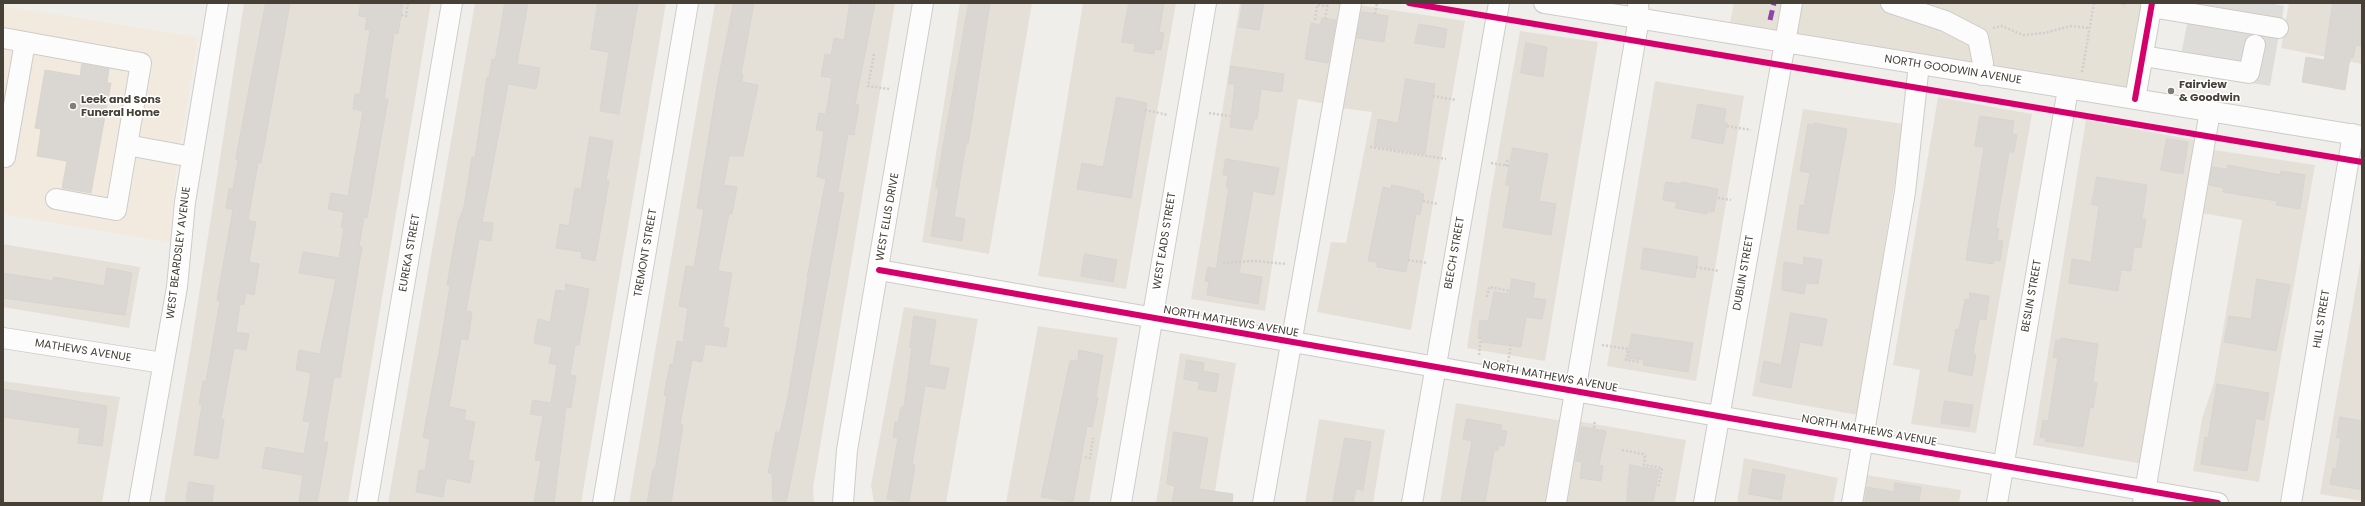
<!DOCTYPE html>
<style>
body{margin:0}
#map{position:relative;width:2365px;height:506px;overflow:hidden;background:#f0eeeb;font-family:Poppins,sans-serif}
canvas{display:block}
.frame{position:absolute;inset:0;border:4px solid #464037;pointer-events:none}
</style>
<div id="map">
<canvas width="2365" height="506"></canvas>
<div class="frame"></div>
</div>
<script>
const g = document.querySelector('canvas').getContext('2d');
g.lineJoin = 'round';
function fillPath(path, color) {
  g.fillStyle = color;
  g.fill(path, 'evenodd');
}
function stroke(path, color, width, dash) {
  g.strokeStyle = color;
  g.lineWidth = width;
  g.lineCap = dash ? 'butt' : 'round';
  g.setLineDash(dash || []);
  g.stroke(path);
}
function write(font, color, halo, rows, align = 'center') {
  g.font = font + ' Poppins,sans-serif';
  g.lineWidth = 3;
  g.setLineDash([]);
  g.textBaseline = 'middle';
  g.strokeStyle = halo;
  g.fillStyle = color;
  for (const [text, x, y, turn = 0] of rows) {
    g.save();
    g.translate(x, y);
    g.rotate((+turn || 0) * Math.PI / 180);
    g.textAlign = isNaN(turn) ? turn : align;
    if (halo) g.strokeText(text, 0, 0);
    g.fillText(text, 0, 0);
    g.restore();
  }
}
fillPath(new Path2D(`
 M244,3H431L348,503H164L192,340Z
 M475,3H666L581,503H388Z
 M715,3H895L813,488L814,503H629Z
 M960,3H1032L989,254L922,242Z
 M1083,3H1176L1126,289L1038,276Z
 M1240,3L1342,4L1326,104L1298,99L1265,311L1191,299Z
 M2289,3H2362V64L2281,48Z
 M1359,5L1465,21L1411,330L1317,312L1331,242L1346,243L1372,112L1341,108Z
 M1520,31L1598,42L1545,361L1467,348L1491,193Z
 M1655,81L1744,96L1696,381L1607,366Z
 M1938,97L2032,114L1976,433L1911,424L1920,370L1893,365Z
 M1803,109L1904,124L1858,415L1752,396Z
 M2086,120L2200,141L2143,464L2033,445Z
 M2207,149L2315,165L2259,482L2193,471L2202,419L2214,382L2242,220L2196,212Z
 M3,244L140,267L129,328L3,307Z
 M2362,252V501L2320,494Z
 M904,307L978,319L946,503H874L871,485Z
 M1038,326L1118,338L1089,503H1006Z
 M1180,353L1236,363L1213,503H1156Z
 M3,381L120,397L102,503H3Z
 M1456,403L1563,421L1550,503H1440Z
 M1319,419L1385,430L1373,503H1305Z
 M1577,421L1686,440L1675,503H1563Z
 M1744,458L1838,478L1833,503H1737Z
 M1866,475L1961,490L1959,503H1861Z`), '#e4e0d8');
fillPath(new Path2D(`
 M3,6L198,37L175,178L170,243L3,214Z`), '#f2eade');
fillPath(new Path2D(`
 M1734,3H2146L2131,92L1729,28Z`), '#e6e1d7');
fillPath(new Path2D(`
 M2191,3H2270L2284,6L2270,86L2178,71Z`), '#dfddda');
const building = new Path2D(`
 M266,3H290L261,163H258L248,220L256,222L249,262L259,264L254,295L246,293L244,305L240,304L236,332L249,334L246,350L234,348L221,419L224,420L218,459L194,455L202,405L199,404L203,381H206L220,301L217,300L233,209L226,208L229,188L233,189L238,160L236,159Z
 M361,3H403L398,34L394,33L384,99H388L367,218L364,217L359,246L362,247L340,378L334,377L323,442H328L317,503H299L303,475L262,468L266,447L304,454L310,422L303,421L311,373L296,370L299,350L320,354L336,279L299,273L303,252L339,258L344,227H341L344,212L328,209L331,193L348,196L363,111L353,109L355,94H360L370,30L365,29L367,17L359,16Z
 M505,3H528L517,64L540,68L536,89L508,84L482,222L493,223L491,241L479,239L466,311L472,312L468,340L461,339L449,407L466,410L464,420L475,422L468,460L474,461L470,483L446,478L443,497L416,492L419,470L425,471L430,439L423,437L439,353L450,286L447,285L458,223L464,207L472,157L475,158L487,77H489L492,59L495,60Z
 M598,3H638L619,114L600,111L609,52L591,49Z
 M734,3H754L741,74H743L742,82L758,85L743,156H729L724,185L737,187L732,214L729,213L718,271L732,273L723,327L729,328L726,347L705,344L702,362L692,360L680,424L683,425L671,503H647L653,469L655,470L667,396L664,395L670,364H673L677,341L683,342L688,308L679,306L686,266L694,267L704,209L697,208L718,81Z
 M850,3H875L855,104L859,105L854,135L848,134L838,192L844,193L801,430L786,503H773L772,474L768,473L776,432H780L788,397L808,278H807L826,179L817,177L824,131L816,130L819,113L826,114L832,78L821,76L825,54L831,55L834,38L844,40Z
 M969,3H990L971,126L968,144H966L954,217L965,219L962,241L931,236L939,188H936Z
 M1129,3H1164L1159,32L1164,33L1161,50L1155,49L1154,54L1134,51L1135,44L1122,42Z
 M1243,3H1264L1259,30L1239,27Z
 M2333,3H2362V46L2356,45L2353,58H2350L2345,90L2302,82L2306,57L2324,60Z
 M1362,12L1388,16L1384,42L1357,38Z
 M1322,18L1336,20L1328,63L1305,59L1311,23L1320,25Z
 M1419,24L1447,29L1444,48L1415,43Z
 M1526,43L1547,47L1543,77L1521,73Z
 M82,64L109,69L107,83H111L91,193L62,188L67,161L37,156L41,129L35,128L45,70L80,76Z
 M1231,66L1284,74L1282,92L1261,89L1257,119H1254L1252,130L1230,127L1235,84H1229Z
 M1406,79L1435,84L1425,154L1374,146L1378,119L1398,123Z
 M1117,97L1147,103L1131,198L1077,189L1082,163L1103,167Z
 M1698,104L1726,109L1724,122L1727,123L1723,144L1692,138Z
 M1980,116L2014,121L2012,134L2017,135L2014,152H2009L1996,228H1999L1997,240L2003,241L2000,261L1994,260V264L1966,260L1984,147L1975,146Z
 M1814,123L1847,129L1828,234L1797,229L1800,205L1804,206L1810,173L1800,171L1808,124L1814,125Z
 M590,137L613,141L606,181H609L595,261L581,258L582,252L556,248L560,224L569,226L575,188L581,189Z
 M2167,139L2188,142L2183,174L2161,170Z
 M1513,148L1548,154L1539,201L1556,204L1551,235L1503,227L1510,186L1506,185Z
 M1226,159L1279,168L1274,195L1253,191L1239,273L1262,277L1258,304L1207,295L1209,282L1205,281L1208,267L1216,269L1229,187H1226L1228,175H1223Z
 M2228,165L2280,175L2281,171L2305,175L2300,209L2276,205L2277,201L2223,192L2224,188L2209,185L2212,167L2227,169Z
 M2097,177L2147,185L2142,219H2146L2141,248L2134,247L2131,271L2121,270L2118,291L2069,283L2072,259L2091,262L2099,206L2092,204Z
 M1666,182L1681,184V182L1718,189L1714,212L1707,211V214L1675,208L1677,202L1663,200Z
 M1392,185L1420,191L1419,193L1424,194L1420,215L1416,214L1406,272L1377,267V262L1368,261L1383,187L1391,189Z
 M1644,248L1698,257L1695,278L1641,269Z
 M1085,254L1117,260L1113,282L1081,276Z
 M1804,257L1822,260L1818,284L1806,283L1804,294L1782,290L1784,262L1803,265Z
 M107,268L132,273L125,315L3,298V273L53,281V277L104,286Z
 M1512,279L1535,283L1533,298L1546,300L1542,319L1526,317L1521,347L1482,342L1483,339L1478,338L1480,320L1487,321L1489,319L1494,292L1509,294Z
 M2257,279L2290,285L2276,351L2224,342L2229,316L2251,319Z
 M566,284L589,289L579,345H575L570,375L576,376L571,408L566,407L554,503H534L541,461L535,460L543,416L530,414L533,400L551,403L557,365L549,363L552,347L534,343L538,319L550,322L556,290L565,291Z
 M1970,293L1989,296L1986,320L1979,319L1973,354H1976L1972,376L1948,371L1956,329L1959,330L1965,299L1969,300Z
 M1791,313L1827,319L1822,346L1800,342L1791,388L1760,382L1764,361L1781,365Z
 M914,316L936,320L929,365L949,368L945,389L925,386L912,465H915L909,503L887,499L898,438L893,437L895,422L898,423L901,407H904L912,348L910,347Z
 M1632,334L1693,343L1688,372L1643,365L1644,360L1628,358Z
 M2061,338L2098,344L2093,382L2097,383L2093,408L2090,407L2083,447L2045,441L2046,438L2040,437L2043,420L2048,421L2058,358L2053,357L2056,340L2061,341Z
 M1079,350L1103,355L1096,397L1098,398L1092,427L1087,426L1073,502L1041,497L1070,361L1078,360Z
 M1187,360L1204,363L1203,371L1219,374L1216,392L1198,389L1200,382L1184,379Z
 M2217,384L2269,393L2264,420L2256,418L2247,471L2201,464L2205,437L2208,438Z
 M3,389L107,406L102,446L78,443L80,428L3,417Z
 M1945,401L1973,405L1969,427L1941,423Z
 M2340,417L2362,421V490L2330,484L2333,468L2336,469L2341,438H2337Z
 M1467,419L1502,425L1501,430L1507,431L1504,446L1499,445L1498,451L1494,450L1485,503L1461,501L1472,441L1463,439Z
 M1582,427L1606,431L1599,465L1603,466L1601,481L1580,478L1582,462L1576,461Z
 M1174,432L1208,438L1199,489L1233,494L1232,503H1172L1175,486L1167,484Z
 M1345,438L1371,442L1363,490L1356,489L1353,503H1333Z
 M1630,465L1659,470L1653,503H1627Z
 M1753,469L1785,475L1781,500L1749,494Z
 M189,482L214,486L212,503H186Z
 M1895,483L1921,487L1919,503H1865L1867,487L1894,492Z`);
fillPath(building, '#dad7d3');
stroke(building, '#d8d5d1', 1);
const minor = new Path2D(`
 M1544,3L2362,136
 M1891,3L1945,21L1978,38L1983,63L1982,75
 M2151,7L2278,28
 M3,38L141,63L116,210L56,199
 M2143,56L2249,73L2255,45
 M2135,99L2152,3
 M127,145L192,157
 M3,156L5,157L25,42
 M879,270L2218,503
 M3,338L163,363
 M139,503L177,287L185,202L218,3
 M367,503L452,3
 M603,503L688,3
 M843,503L847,450L923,3
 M1121,503L1206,3
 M1263,503L1351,3
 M1412,503L1499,3
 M1556,503L1639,18L1638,3
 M1704,503L1792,3
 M1852,503L1905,192L1919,64
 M1997,503L2068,89
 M2143,503L2210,111
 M2291,503L2353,134`);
stroke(minor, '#ceccc8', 22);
stroke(new Path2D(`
 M2123,3L2125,7
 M1375,14L1377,3
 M401,15L406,16L408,3
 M1325,19L1328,3
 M1315,20L1317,5L1328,6
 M1993,28L2002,26L2023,35L2044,33L2071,26L2089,28
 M874,54L868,86L889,89
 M2082,72L2094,3
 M1433,96L1456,100
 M1145,110L1168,115
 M1209,113L1230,116
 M1727,126L1751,130
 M1370,147L1446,159
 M1491,163L1509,166
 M1506,166L1508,158
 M1718,198L1731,200
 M1423,201L1438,204
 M1408,260L1428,263
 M1223,263L1254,261L1287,264
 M1696,267L1719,271
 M1487,297L1489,287L1510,291
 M1602,345L1628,349L1626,360L1640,362
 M1479,355L1481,338
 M1508,362L1511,345
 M1594,428L1595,420
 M1622,450L1643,454L1645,456L1644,465L1662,468L1658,488
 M1085,457L1090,458L1093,438`), '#d1cecb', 2.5, [2, 2]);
stroke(minor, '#fdfcfc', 20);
stroke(new Path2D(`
 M1770,20L1774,3`), '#8e44ad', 5, [10, 5]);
stroke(new Path2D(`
 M1409,3L2362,162
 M2135,99L2152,3
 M879,270L2218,503`), '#d6006c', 6);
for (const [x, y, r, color] of [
 [2171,91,4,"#827d76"],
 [73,106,4,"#827d76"]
]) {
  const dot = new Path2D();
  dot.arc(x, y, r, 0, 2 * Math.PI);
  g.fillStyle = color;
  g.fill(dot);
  stroke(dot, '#fff', 1.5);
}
write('11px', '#464037', '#fff', [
 ["NORTH GOODWIN AVENUE",1953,70,9],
 ["WEST ELLIS DRIVE",888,217,-80],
 ["WEST EADS STREET",1165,241,-81],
 ["WEST BEARDSLEY AVENUE",179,253,-83],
 ["EUREKA STREET",410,253,-80],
 ["TREMONT STREET",646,253,-80],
 ["BEECH STREET",1455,253,-80],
 ["DUBLIN STREET",1744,273,-80],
 ["BESLIN STREET",2032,296,-80],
 ["HILL STREET",2322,319,-81],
 ["NORTH MATHEWS AVENUE",1231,322,10],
 ["MATHEWS AVENUE",83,351,9],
 ["NORTH MATHEWS AVENUE",1550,377,10],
 ["NORTH MATHEWS AVENUE",1869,431,10]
]);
write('bold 11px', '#464037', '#fff', [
 ["Fairview",2179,85],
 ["& Goodwin",2179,98],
 ["Leek and Sons",81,100],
 ["Funeral Home",81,113]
], 'left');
</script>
